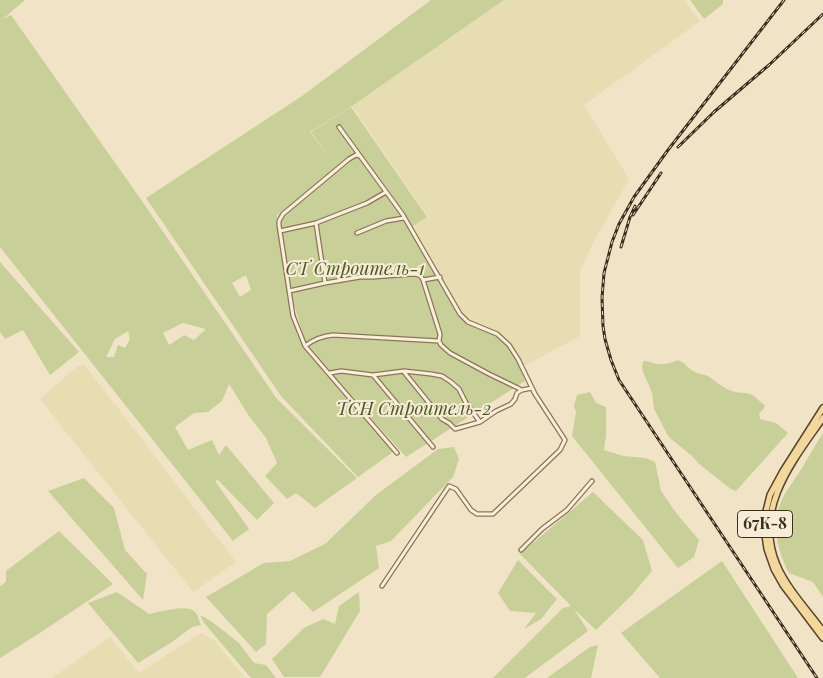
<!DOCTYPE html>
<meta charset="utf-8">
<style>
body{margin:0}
canvas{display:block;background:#f0e3c6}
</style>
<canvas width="823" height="678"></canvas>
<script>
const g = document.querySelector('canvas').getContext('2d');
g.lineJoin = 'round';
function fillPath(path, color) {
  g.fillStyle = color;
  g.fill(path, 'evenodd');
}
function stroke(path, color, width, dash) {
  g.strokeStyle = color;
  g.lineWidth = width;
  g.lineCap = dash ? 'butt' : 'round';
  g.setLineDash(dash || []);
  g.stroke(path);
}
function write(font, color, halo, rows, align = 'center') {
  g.font = font + ' "Playfair Display",serif';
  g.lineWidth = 4;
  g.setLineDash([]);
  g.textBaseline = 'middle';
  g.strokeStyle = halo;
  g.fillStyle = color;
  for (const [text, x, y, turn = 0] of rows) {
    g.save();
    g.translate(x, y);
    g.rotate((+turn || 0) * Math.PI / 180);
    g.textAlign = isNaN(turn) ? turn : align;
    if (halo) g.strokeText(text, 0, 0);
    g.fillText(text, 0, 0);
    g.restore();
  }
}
fillPath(new Path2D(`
 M504,0H684L700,21L584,105L629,179L593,243L580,271V336L518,369L461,321L410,229L428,217L352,106Z
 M84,364L236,562L193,592L40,399L78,366Z
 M201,633L215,641L245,678H52L110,637L139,673Z`), '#e6ddb3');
fillPath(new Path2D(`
 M0,0H25L3,19L11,15L142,201L277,399L357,478L315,508L296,493L287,499L265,476L277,463L266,438L249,416L229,384L222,401L208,412L194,413L175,427L188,450L212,440L219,455L226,445L274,503L257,520L218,480L215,481L249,529L233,541L0,247ZM183,323L206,329L194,340L184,335L169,345L163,333ZM128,331L130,339L125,348L118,345L114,357H106L115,339Z
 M431,0H504L352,106L310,132L332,161L311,132L351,107L427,217L409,229L438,277L423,280L439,334L440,345L467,362C461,358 444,349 441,342C440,340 440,337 441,334L424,281L439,278C446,291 454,311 466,321C474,327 486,329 495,333C512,342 519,364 525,381L406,457L331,374L341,372L372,375L404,372L442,376L404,371L372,374L341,370L330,372L306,344L290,292L278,215L282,211L277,215L289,291L305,346L331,377L397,449L358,477L281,396L146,198L302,96ZM246,275L251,290L240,297L232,283Z
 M690,0H723V4L704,19Z
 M0,262L79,352L50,375L23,330L5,339L0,332Z
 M678,360C685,362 687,368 693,371C698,374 703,374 708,376C717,382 724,389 735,392C740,393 745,392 750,394C756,396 759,402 765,405L763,410L759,413L760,419L776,423L788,433L736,491L731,489L699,464L692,456L671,439L667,434L654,409L652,392L643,372L642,367L643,361C648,361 651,362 656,364C665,365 671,363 678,360Z
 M590,392L596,403L606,407V435L604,450L623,456L645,458L655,462L661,491L677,514L699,540L694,557L678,568L572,436L576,412L574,406L577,395Z
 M823,433V597L813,582L789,573C781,558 775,539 776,521C777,503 789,487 799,473C807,459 815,446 823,433Z
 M454,447L459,459L453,477L391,541L376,546L379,568L313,612L293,591L267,614L266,644L256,652L206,597L264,563L290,561L325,544L376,495L438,449Z
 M84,478L114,508L125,550L147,574L143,600L48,491Z
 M593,492L643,540L652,571L632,595L596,630L574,609L588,631L525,678H493L563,608L571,606L520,554Z
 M59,531L113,584L40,633L0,658V586L6,582V571Z
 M518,560L557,599L541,619L524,629L536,613L510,611L498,593Z
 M722,561L798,678H660L621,633Z
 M117,592L149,614C159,612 186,604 194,611C198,614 199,621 201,625L192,627L172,642L138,663L88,603Z
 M359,592L360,611L320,677H284L272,659L304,628L323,619L335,624L339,606Z
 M200,615L211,621L239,643L254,663L266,665L276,678H251L204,623Z
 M598,645L591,678H547L590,647Z`), '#c9cf99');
const street = new Path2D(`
 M339,127L403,215L460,314L468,322L497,334L509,345L518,359L535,394L565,440L560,450L493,514H477L471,510L456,489L449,486L382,586
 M360,156L356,155L349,159L283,214L279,221V225L293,316L305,346L397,453
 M316,223L325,283
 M280,231L316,223L367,203L386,192
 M357,233L386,221L404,218
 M423,280L440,277
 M289,291L325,283L360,277H373L412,274C418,274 421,275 423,280L440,334L439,341L441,345L450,353L489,374L522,390L532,388
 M305,346C314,339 322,336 333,335L439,341
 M404,372L442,419L449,423L455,429L480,422L496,411L511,404L515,399L517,393L522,390
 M330,373L341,371L373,375L404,371L431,374L442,376L451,382L459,389L466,403L480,422
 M373,375L433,447
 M521,550L542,529L567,510L592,481`);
const primary = new Path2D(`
 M823,408L783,471L770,495L766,511L765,535L767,549L774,569L783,585L823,638
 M823,418C793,461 753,509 777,565C786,587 808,611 823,631`);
stroke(street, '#8c745b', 5.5);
stroke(primary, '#5a432f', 8);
stroke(street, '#faf0da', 3);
stroke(primary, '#f3d89d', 5);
const rail = new Path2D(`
 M784,0L668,150L634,197L619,224L612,242L604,273L602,298L603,326L605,339L611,360L619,380L817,678
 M678,147L714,112L769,65L823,14
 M633,215L661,173
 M621,247L630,217L635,206`);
stroke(rail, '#3c2d1f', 3);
stroke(rail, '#f7edd6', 1, [4]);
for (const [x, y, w] of [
 [765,524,55]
]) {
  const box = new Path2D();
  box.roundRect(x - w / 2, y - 13.5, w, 27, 4);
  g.fillStyle = '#f7edd6';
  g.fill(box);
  stroke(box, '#3c2d1f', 1);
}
write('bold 16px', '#3c2d1f', null, [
 ["67К-8",765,524]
]);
write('italic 18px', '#4c5925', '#f7edd6', [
 ["СТ Строитель-1",355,269],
 ["ТСН Строитель-2",414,409]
]);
</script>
